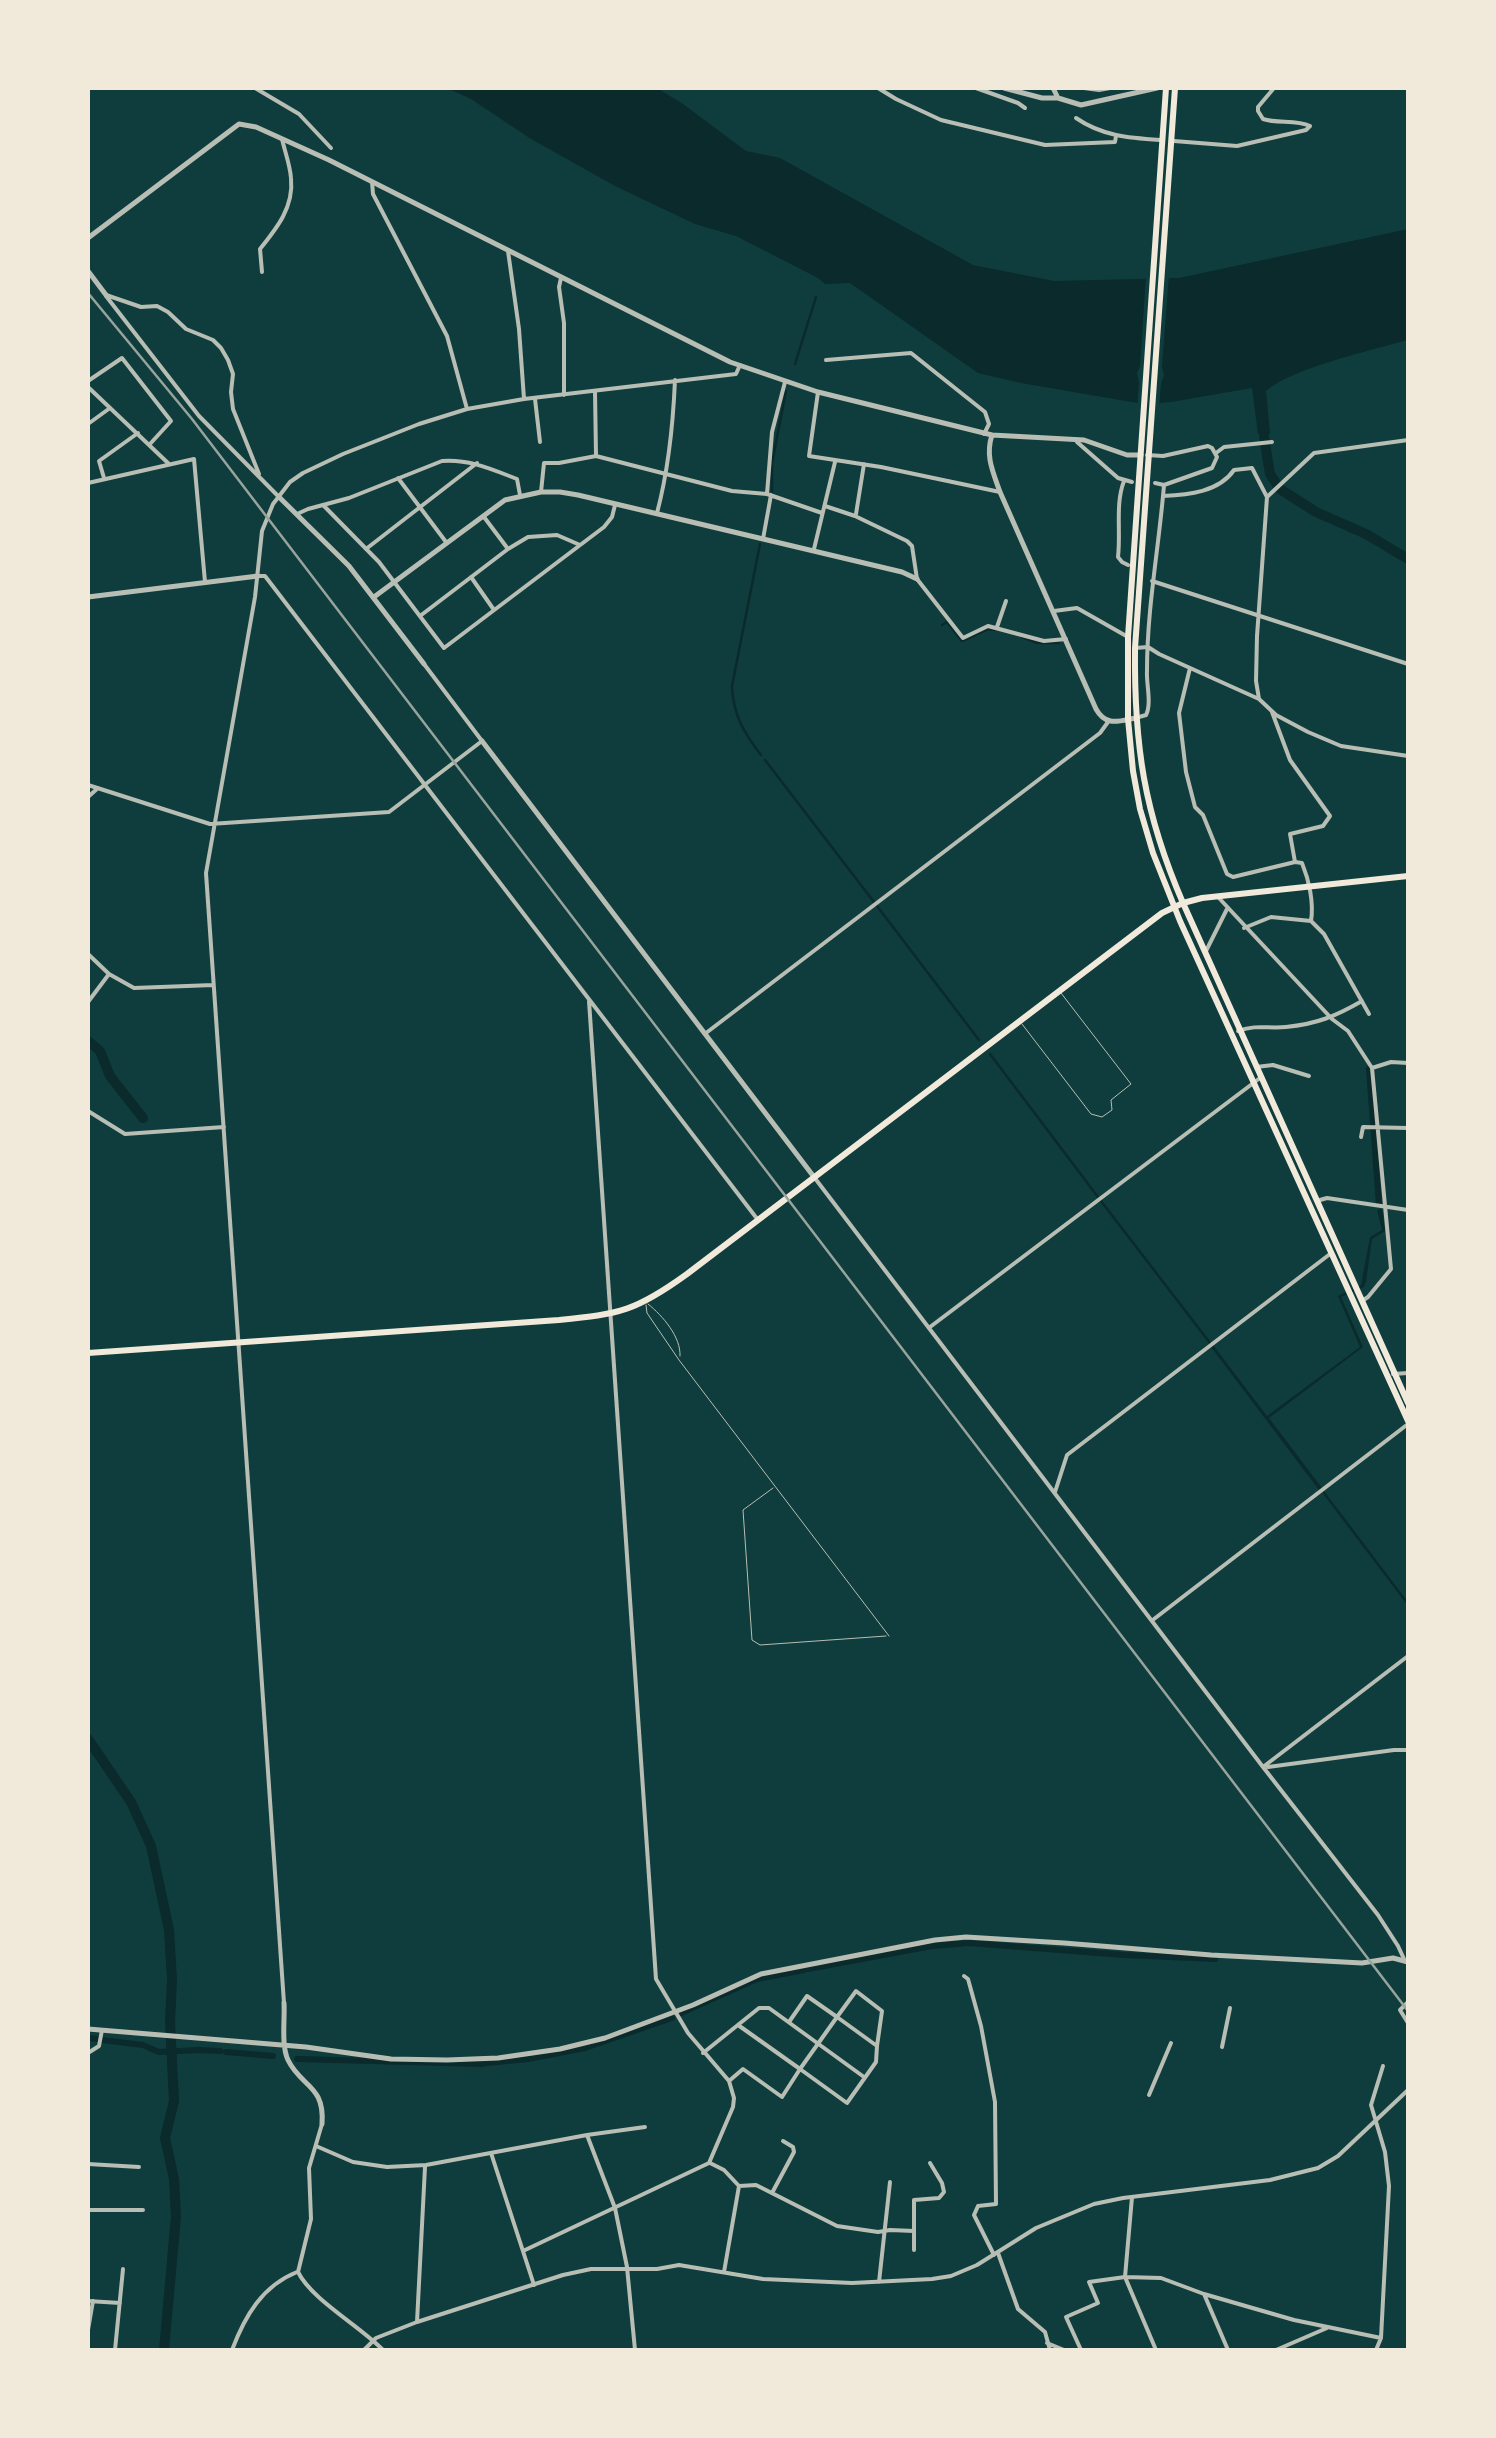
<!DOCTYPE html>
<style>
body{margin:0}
#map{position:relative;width:1496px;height:2438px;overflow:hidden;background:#0f3d3e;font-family:"Noto Sans",sans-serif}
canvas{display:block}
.frame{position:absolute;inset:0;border:90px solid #f1e9da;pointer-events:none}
</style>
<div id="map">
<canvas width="1496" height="2438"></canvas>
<div class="frame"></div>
</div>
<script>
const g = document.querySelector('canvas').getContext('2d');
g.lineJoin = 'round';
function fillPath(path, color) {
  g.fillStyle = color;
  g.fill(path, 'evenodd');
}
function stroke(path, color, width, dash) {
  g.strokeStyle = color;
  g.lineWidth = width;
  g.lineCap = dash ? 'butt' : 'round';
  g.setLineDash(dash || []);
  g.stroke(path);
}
fillPath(new Path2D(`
 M447,88H657L683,104L746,151L780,158L973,265L1054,281L1179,278L1408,229V340C1372,350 1292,368 1266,391L1270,434L1265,435L1267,447L1265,448L1264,435L1258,434L1252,388L1171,402L1143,404L1021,383L978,373L850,283L825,284L818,278L736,236L695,224L617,187L531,139L471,99Z
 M1382,1209L1385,1231L1372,1239L1366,1282L1364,1287L1341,1297L1363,1347L1269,1418L1322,1488L1319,1490L1211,1347L1213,1345L1267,1416L1360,1347L1338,1296L1361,1285L1370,1237L1382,1230L1377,1210Z`), '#0a2a2b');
fillPath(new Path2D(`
 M1169,274L1162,367L1164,375L1161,384L1159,408H1137L1139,383L1137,373L1140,366L1146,275Z`), '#0f3d3e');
stroke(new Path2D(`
 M795,364L816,297
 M772,491V463L786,391
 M760,544L732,686C733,715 744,733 761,755
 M942,625L947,622L962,641L988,629L995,630
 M1022,637L1037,643H1059
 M765,760L874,902
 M877,906L979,1040
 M990,1054L1098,1197
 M1101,1201L1210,1343
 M1324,1493L1408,1604`), '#0a2a2b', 2.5);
stroke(new Path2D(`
 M1369,1069L1379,1205
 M808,1969L932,1946L969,1943L1124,1955L1215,1959
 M681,2013L757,1979L804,1970
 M88,2038L98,2039
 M102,2040L143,2045L159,2052L198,2050L220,2051
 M226,2052L273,2056
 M297,2059L483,2064
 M487,2063L528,2059L585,2048L672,2018`), '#0a2a2b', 6);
stroke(new Path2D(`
 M1264,437L1270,474L1280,489L1316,512L1366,534L1408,559
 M88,1041L100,1051L110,1076L143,1118
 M88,1739L131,1802L151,1846L169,1930L172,1980L170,2022L174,2101L165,2138L174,2179L176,2216L164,2350`), '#0a2a2b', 10);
stroke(new Path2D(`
 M1022,1024L1091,1114L1102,1117L1112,1110L1111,1100L1131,1084L1061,993
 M648,1304C663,1316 681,1337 680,1356
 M646,1305L647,1313L679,1360L889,1636
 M773,1488L743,1510L752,1640L760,1645L886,1636`), '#b8beb3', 1);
stroke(new Path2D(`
 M255,88L299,114L331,148
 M878,88L896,99L941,120L1045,145L1115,142L1116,136
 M976,88L1018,103L1025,108
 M1084,88L1099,90L1110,88
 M1274,88L1258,107V111L1263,119C1278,124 1296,119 1310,126
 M1076,118C1102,136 1129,138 1160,140
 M1174,141L1237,146L1306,130L1310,126
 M372,182L373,194L447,336L467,409
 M508,251L519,329L524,399
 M262,272L260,249C277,228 294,207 291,178C290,165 285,152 282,139
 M561,278L559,287L564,323V395
 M106,295L141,307L157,306L168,312L186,329L213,340L221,348L228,360L233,374L231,392L233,409L259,474
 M106,296L199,416L279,497
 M826,360L911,353L985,412L989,424L984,434
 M88,381L122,358L171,421L150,444
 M88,387L169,464
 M595,391L596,456
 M818,392L809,456L881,467L1000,492
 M535,399L540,442
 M88,424L110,408
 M1077,442L1118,478L1132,482
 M1216,453L1224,447L1272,442
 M1147,455L1163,456L1208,446L1212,448L1217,457L1212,468L1164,485L1155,483
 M104,478L99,461L138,433
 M398,478L446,542
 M1124,481C1115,504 1121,532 1118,557L1122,562L1128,565
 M88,483L194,459L205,582
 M541,492L544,463H559L596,456L732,491L767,494L822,513
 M767,494L772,432L785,382
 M1163,496C1188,495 1219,492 1234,470L1252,468L1267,497
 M324,506L379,562L444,648L604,527L612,517L615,505
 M825,506L855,516L907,541L912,546L917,579L963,638L988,626L1044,641L1066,639
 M657,513C669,468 673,426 675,380
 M297,514L308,509L349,498L442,461C470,459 491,469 517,479L520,495
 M856,514L864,464
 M484,517L508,549
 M763,539L771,495
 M366,549L477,463
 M814,549L835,462
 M258,576H265L758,1220
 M471,577L494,610
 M1152,581L1408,664
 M1054,611L1077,608L1128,637
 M420,616L508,549L528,537L557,535L580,545
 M997,627L1006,601
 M1135,648L1148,647L1159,654L1259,699L1276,715L1308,732L1341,746L1408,756
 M1190,668L1179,713L1186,772L1195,807L1203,815L1227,874L1233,877L1295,862L1302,863C1309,880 1314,903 1311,921
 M1259,699L1256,681L1257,636L1267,497L1314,453L1408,440
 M1272,712L1290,760L1330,816L1323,826L1290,834L1295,862
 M1139,717L1146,715C1152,703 1146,684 1147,670C1147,608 1159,547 1164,485
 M88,785L210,824L389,812L482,741L424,664
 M88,797L98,788
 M1218,897L1332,1019L1348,1031L1372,1068L1391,1269L1368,1297L1362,1301
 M1244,928L1271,917L1311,921L1324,934L1369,1014
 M1205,953L1227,909
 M88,954L109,974L134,988L213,985
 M88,1002L109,974
 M1238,1031C1258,1024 1267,1029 1286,1027C1317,1024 1336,1016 1362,1001
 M706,1033L1100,733L1108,722
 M1256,1067L1273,1065L1309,1076
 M1372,1068L1391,1062L1408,1063
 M88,1111L125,1134L224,1127
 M1361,1137L1363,1127L1408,1128
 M814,1177L1263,1767L1378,1915L1398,1946L1404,1959
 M1320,1200L1327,1198L1408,1210
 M930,1327L1260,1078
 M1393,1374L1408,1373
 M1055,1492L1067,1455L1330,1254
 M1154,1619L1408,1424
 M1263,1767L1408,1656
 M1268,1767L1394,1750H1408
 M964,1976L968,1979L981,2026L995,2102L996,2204L978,2206L974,2215L994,2255
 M1408,2002L1400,2010L1408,2023
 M284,2003L206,873L255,597L262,531L273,504L290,482L303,473L343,454L419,424L467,409L524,399L736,374L740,365
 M789,2022L807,1996L837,2017L856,1991L882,2011L877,2046
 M1222,2047L1230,2008
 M88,2053L99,2046L102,2030
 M703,2053L759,2008H769L864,2077
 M729,2081L743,2069L782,2097L800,2069L847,2103L876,2062L877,2046L837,2017L800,2069L738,2025
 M1149,2095L1171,2043
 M322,2124L309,2168L311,2219L298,2272C312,2300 360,2326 383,2350
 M587,2135L645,2127
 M316,2146L353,2162L387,2167L426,2165L587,2135L615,2208L627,2267L635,2350
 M491,2153L534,2285
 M710,2163L724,2170L739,2186L724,2272
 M88,2164L139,2167
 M739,2186L756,2185L837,2226L878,2232L890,2230L914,2231
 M772,2193L794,2152L793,2147L783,2141
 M1132,2197L1125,2277L1156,2350
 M88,2210H143
 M914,2250V2200L939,2198L944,2192L942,2183L930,2163
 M523,2251L709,2163L733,2107L734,2098L729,2081L688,2033L656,1979L589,1001
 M998,2253L1018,2309L1045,2332L1050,2350
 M879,2282L890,2182
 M1204,2294L1228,2350
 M88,2301L120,2303
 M417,2322L425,2167
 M88,2330L93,2301
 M1047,2343L1064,2350
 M115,2350L123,2269
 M232,2350C245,2316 262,2286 297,2272
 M364,2350L376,2338L417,2322L563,2275L591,2269H657L679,2265L763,2279L852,2283L932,2279L951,2276L977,2265L1036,2228L1094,2204L1123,2198L1270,2180L1318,2168L1338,2156L1408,2090
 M1081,2350L1066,2317L1098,2303L1089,2282L1125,2277L1161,2278L1204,2294L1294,2320L1381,2338
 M1276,2350L1327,2328
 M1376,2350L1381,2338L1389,2186L1385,2152L1371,2105L1383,2066`), '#b8beb3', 4);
stroke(new Path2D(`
 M1004,88L1042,98H1058
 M1053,88L1058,98L1081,105L1157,88
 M88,238L239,124L256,127L329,160L730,362L818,392L992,435
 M88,271L106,295
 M279,497L349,566L424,664
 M88,597L258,576
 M374,597L505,500L541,492H560L578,495L902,572L917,579
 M1136,718C1119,721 1106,727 1096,709L1000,492C993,472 985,456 992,435L1084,440L1127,455H1141
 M482,741L814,1177
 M284,2003C285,2019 281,2045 288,2060C301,2087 325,2085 322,2124
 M88,2029L306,2047L391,2059L447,2060L498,2058L560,2049L605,2038L693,2005L761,1974L935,1940L966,1937L1064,1943L1211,1955L1362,1963L1393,1958L1408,1962`), '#b8beb3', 5);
stroke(new Path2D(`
 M88,1353L559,1320C620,1314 636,1311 687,1274L1162,913L1183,903L1202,898L1408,876`), '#f1e9da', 6);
stroke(new Path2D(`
 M1166,88L1128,637V719L1133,771L1140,809L1153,853L1180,921L1408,1421
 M1175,88L1135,648C1134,745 1144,813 1183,903L1408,1403`), '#f1e9da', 6);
stroke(new Path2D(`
 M88,293L192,419L1408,2011`), '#97a49c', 2.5);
</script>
